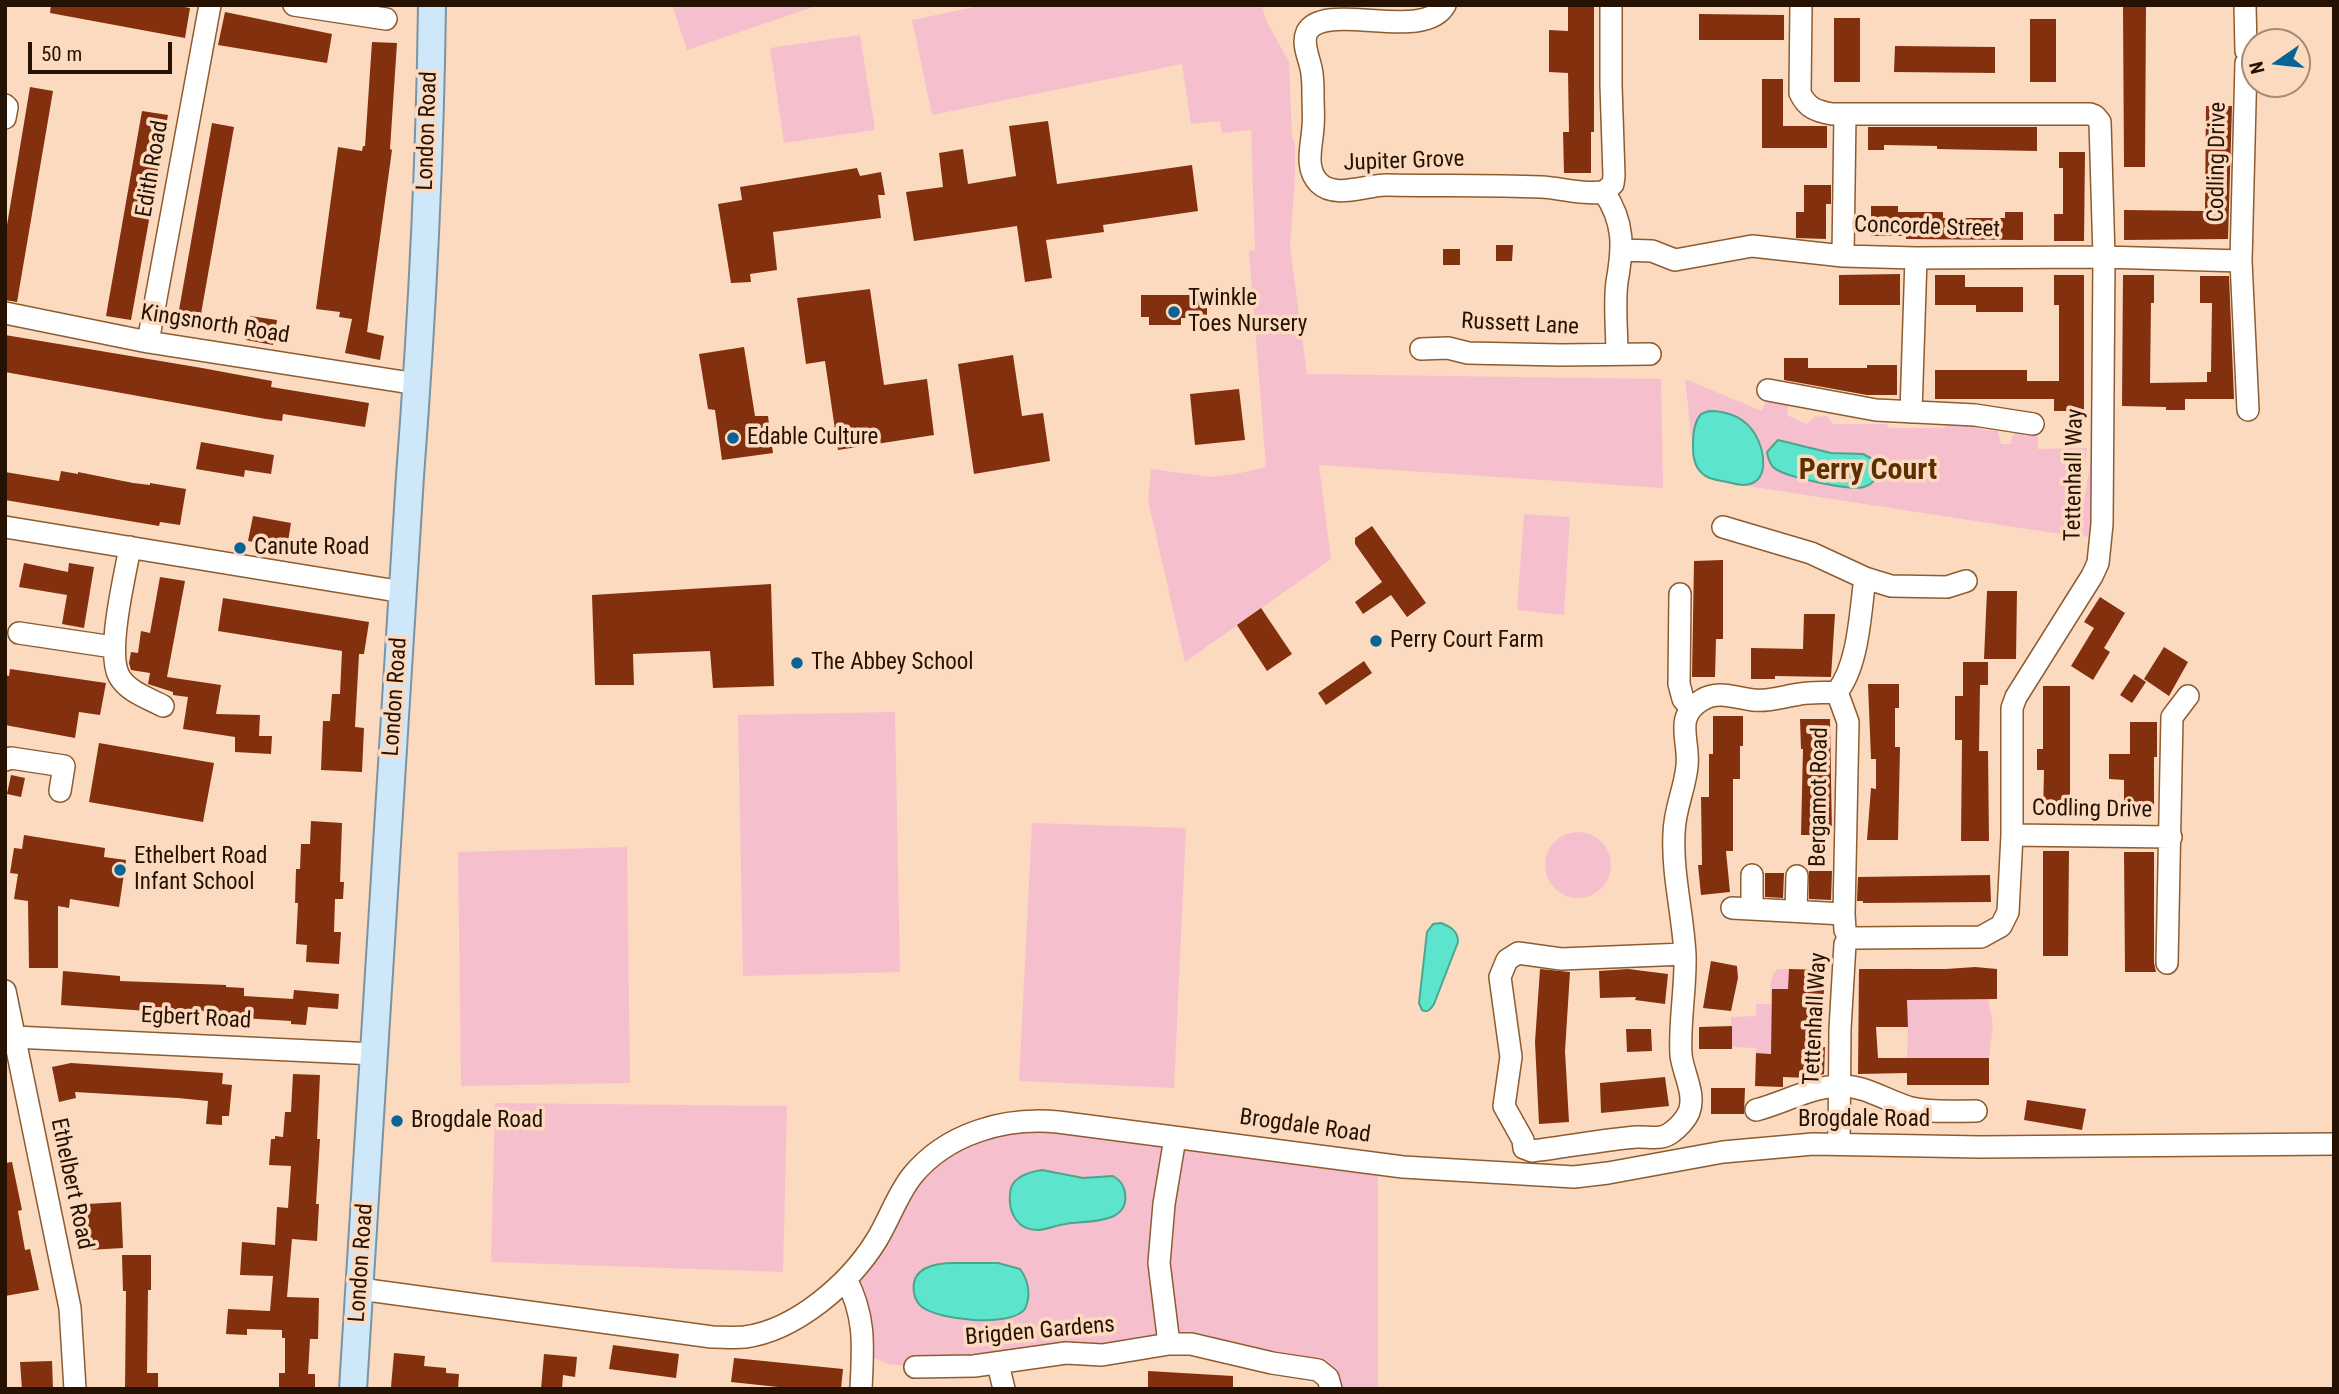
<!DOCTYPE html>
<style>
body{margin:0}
#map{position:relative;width:2339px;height:1394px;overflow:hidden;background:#fcdabf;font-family:"Roboto Condensed",sans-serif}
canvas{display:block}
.frame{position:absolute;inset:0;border:7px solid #251202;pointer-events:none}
.north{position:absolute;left:2241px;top:28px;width:70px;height:70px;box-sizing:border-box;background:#fcdabf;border:2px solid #a68a73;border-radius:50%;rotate:256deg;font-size:19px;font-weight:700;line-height:28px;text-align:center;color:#251202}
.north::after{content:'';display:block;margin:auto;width:24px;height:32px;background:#066594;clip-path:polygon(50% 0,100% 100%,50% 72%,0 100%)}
.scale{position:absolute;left:28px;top:42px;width:144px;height:32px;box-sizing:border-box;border:4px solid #251202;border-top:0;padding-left:9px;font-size:21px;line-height:24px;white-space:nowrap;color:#251202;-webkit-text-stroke:5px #fcdabf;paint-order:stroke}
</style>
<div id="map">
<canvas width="2339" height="1394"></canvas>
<div class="frame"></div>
<div class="north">N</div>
<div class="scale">50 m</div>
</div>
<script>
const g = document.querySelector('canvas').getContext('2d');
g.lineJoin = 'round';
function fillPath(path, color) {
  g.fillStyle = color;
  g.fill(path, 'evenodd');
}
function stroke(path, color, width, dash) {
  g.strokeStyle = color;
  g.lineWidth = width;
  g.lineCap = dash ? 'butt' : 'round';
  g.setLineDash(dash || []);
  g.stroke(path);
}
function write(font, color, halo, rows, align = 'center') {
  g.font = font + ' "Roboto Condensed",sans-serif';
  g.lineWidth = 7;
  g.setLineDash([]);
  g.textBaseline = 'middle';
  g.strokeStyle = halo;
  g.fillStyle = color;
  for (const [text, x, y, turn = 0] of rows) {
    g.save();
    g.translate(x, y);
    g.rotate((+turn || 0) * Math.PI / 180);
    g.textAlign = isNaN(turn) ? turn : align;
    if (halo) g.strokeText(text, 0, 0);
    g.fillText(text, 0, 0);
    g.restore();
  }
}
fillPath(new Path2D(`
 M672,5H819L687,50Z
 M984,5H1262L1266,20L1289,62L1292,137L1295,143V176L1290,246L1307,374L1661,379L1663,488L1319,465L1331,559L1185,662L1150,509L1148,500L1151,469L1211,477L1236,474L1266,467L1249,251L1255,250L1251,130L1222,133L1220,121L1191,124L1182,64L932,115L912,20Z
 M860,35L875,130L784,143L770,48Z
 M1685,379L1762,411L1765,403L1769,401L1788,405L1787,415L1807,424L1814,417L1827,416L1833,424H1886L1890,428H1944L1952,418L1984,430L1998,431L2001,444H2011L2012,436L2017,431H2037L2038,449L2087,448L2073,536L1741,485C1788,479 1756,418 1723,412C1716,410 1708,413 1701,414L1694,426V460ZM1795,445L1831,453L1863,454L1878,462C1881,479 1870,487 1854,488L1804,478Z
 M2092,454L2093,537L2078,536Z
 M1524,514L1570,517L1564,615L1517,610Z
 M895,712L900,972L743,976L738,715Z
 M1032,823L1186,828L1174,1088L1019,1081Z
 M1545 865a33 33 0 1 1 66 0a33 33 0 1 1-66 0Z
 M627,847L630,1083L461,1086L458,852Z
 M1912,968V999H1988L1993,1025L1989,1058H1907L1908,1018H1887L1885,969Z
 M1778,969H1789V985H1803L1773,1054L1756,1053V1048L1732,1047L1731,1017L1756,1016V1004H1771C1771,992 1768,976 1778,969Z
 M495,1103L787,1106L783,1272L491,1262Z
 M1003,1123L1378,1164V1389H1331V1383L1219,1351L915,1367L888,1364L863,1353L854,1295L862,1261L911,1177Z`), '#f6bfce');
const water = new Path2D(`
 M1709,411C1728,411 1745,418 1755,434C1765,450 1771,484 1743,485C1736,485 1729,482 1722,481C1712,479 1705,478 1699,470C1693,462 1693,453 1693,444C1693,433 1694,422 1701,414Z
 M1778,440L1831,453L1863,454L1878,462C1880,474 1876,483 1864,487C1851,491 1783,477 1773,467C1769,462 1768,458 1767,452Z
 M1441,923C1451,927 1458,931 1458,942L1434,1004C1431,1009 1428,1013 1422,1010L1419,1003L1427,932L1433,924Z
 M1042,1170L1083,1178L1113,1176C1120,1180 1124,1185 1125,1193C1130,1226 1084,1220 1066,1224C1057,1225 1048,1229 1039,1230C1017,1231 1008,1212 1010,1193C1011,1177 1029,1172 1042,1170Z
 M955,1263H998L1020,1269C1029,1281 1031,1296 1025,1309C1010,1328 939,1320 922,1307C917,1303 915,1298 914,1293C910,1267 935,1263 955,1263Z`);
fillPath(water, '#5de4cc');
stroke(water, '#4ca58f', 2);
fillPath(new Path2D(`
 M51,5H174L190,8L185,38L50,13Z
 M2123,5H2146L2145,167H2124Z
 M1568,6H1594V132H1591V173H1564L1563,132H1569L1568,73L1549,72V30L1568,31Z
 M225,12L332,34L327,63L218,45Z
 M1699,14L1784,15V40H1699Z
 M1834,18H1860V82H1834Z
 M2030,19H2056V82H2030Z
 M372,42L397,43L390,149L392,150L367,332L384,336L380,360L345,353L352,319L339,317L340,312L316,309L338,147L362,151L363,146H365Z
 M1895,46L1995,47V73L1894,72Z
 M1762,79H1783V126H1827V148H1762Z
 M30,87L53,91L17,302L5,300V237Z
 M2206,106H2232L2228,239L2124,240V210L2205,211Z
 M142,111L168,115L131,320L106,316Z
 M1048,121L1057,184L1192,165L1198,211L1103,225L1104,232L1046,240L1052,278L1025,282L1017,226L914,241L906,192L943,187L939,153L963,149L968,184L1016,176L1009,126Z
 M212,123L234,127L198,331L176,327Z
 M1868,127H2037V151L1937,149V146L1884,145V150H1868Z
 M2059,152H2085L2084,241H2054V214H2063V168H2059Z
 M857,168L860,176L881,172L885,195H878L881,218L773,232L777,270L750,274L751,282L731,283L718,204L742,200L740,187Z
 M1804,185H1831V204H1826V239L1796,238V212H1804Z
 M1871,206H1898V212H1943V218H2005V212H2023V240L1906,239V236H1871Z
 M1496,245H1513L1512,261H1496Z
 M1443,249H1460V265H1443Z
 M1900,274V305H1839V275Z
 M1935,275H1965V287H2023V312H1976V305H1935Z
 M2054,275H2084V411H2054V399H1935V370H2027V381H2059V305H2054Z
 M2123,275H2154V303H2151L2150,383L2207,382V372H2211L2212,303H2200V276H2229L2234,399H2185V410H2166V407L2122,406Z
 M870,289L884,385L927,379L934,435L838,450L825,361L806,364L797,298Z
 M1141,295H1207V318H1181V325H1149V317H1141Z
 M250,316L277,320L273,345L246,340Z
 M5,335L202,368L272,381L271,387L369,403L365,427L283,414L282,421L266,419L5,372Z
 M744,347L755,416H768L773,453L722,460L715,410L708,409L699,354Z
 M1013,355L1022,416L1043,413L1050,461L974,474L958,364Z
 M1784,358H1808V368H1867V365H1897V395H1867L1784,380Z
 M1239,389L1245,440L1195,445L1190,394Z
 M201,442L274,455L271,474L245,470L244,477L196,469Z
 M61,471L78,474V472L133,483L150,485V483L186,489L180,525L160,522L159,526L5,500V472L59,481Z
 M253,516L291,523L287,548L248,541Z
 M1372,526L1426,603L1407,617L1391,595L1363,614L1355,602L1382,582L1355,544V538Z
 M1723,560V639H1716L1715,677H1692L1694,561Z
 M24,563L68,572L69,563L94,567L84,628L62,624L67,595L19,587Z
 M160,577L185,581L167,677L221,685L216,714L260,715L259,736H272L271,754L235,752V737L183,729L188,697L173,695V692L151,685L148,684L150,673L131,670L129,663L131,652L138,653L141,631L150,633Z
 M771,584L774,686L713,688L710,651L633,654L634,685H595L592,595Z
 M1987,591H2017L2016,659H1984Z
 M2100,597L2125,613L2104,648L2110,652L2093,680L2071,666L2094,628L2084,622Z
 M223,598L369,622L364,654H359L355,727L364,728L362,772L321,770L323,721H330L332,694H340L342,651L218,631Z
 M1261,608L1292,654L1267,671L1237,625Z
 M1804,614H1835L1831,677L1775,676V679H1751V648L1803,649Z
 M2164,647L2188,662L2169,696L2144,679Z
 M1364,661L1372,673L1326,705L1318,693Z
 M1963,662H1988V685H1980L1979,751H1988L1989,841H1961L1962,740H1955V696H1963Z
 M10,669L106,683L100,715L79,712L75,738L5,725V675L9,676Z
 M2134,674L2146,682L2132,703L2120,695Z
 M1868,684H1899V708H1895V747H1900L1898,840H1867L1871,788L1876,789V759H1871Z
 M2043,686H2070V816H2043L2044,770H2037V749H2043Z
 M1713,716H1743V746H1740V779H1733V851H1726L1730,892L1701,895L1698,865H1702L1701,797H1709V754H1713Z
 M1800,719H1830L1832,835H1801L1803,749H1801Z
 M2130,722H2157V757H2154V816H2124V780L2109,779V754H2130Z
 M99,743L214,763L203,822L89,802Z
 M11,775L25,778L21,797L7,794Z
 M311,821L342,823L340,882H344L343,899H335L334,932H341L339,964L306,962L307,945L296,944L298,903H295L296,869H300L301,844H310Z
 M24,835L105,848L104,857L126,860L119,907L70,899L69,908L58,906V968H29L28,901L14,899L18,874L10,873L14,848L22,849Z
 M2043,851H2069L2068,956H2043Z
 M2124,852H2154V963L2156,972H2125Z
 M1809,871H1832L1831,900L1809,899Z
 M1765,873H1784L1783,898L1765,897Z
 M1990,875L1991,902L1863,903V901H1857L1858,877Z
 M1711,961L1737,966L1738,978L1731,1011L1703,1008Z
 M1975,967L1997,969V999L1907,1000L1908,1027H1876L1878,1058H1989V1085H1907V1073L1858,1074L1859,969H1946Z
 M1540,969L1570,972L1565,1051L1569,1122L1539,1124L1535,1042Z
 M1628,969L1668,974L1665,1004L1635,1000L1636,997L1600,998L1599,971Z
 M1789,969L1825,970L1821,1047H1825L1824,1074L1808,1078L1783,1077V1087L1755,1086L1756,1053L1771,1054L1772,989H1788Z
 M63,971L120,976V981L226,985V987L244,988V996L293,999L294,990L339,994L338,1009L308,1007L306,1025L291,1024V1021L242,1018V1023L228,1022V1012L191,1011V1014L61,1005Z
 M1732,1026V1049H1699V1027Z
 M1626,1029H1651L1652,1051L1627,1052Z
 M71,1063L223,1073L222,1084L232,1085L229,1116H222V1125L206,1124L208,1101L178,1098L75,1092L76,1098L59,1102L52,1067Z
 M293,1074L320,1075L317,1139H320L316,1204H319L317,1241L292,1239L287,1297L319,1298L318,1339H310L308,1374H315V1389H279V1373H285V1338H282V1330L247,1329V1335L226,1334L228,1309L270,1311L273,1276L240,1275L242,1242L275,1245L277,1207L288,1208L291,1166L269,1165L271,1139H275V1136L283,1137L285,1112H291Z
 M1665,1077L1669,1106L1601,1113L1600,1083Z
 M1711,1088H1745L1744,1114H1711Z
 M2027,1100L2086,1109L2082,1130L2024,1120Z
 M12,1162L22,1210L18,1211L25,1250L30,1249L39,1290L5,1296V1163Z
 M121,1202L123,1248L89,1250L87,1204Z
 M122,1255H151V1290H148L147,1373H158V1389H125L126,1291H123Z
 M613,1345L679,1354L676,1378L609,1369Z
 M394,1353L425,1356L424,1366L446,1368V1373L459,1374L458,1389L391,1387Z
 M544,1354L577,1357L575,1377L563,1375L562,1389H541Z
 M734,1358L843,1369L841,1389H797L731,1382Z
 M52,1361L53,1389H22L20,1362Z
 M1148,1371L1233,1376V1389H1148Z`), '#83300e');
const minor = new Path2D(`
 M294,5L386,19
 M1445,5C1424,43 1325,0 1307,32C1301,45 1311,61 1312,74C1313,81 1313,88 1313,95C1313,106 1314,117 1313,127C1312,146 1304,168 1319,183C1335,199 1366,185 1386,185C1437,186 1489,185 1541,187C1562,188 1583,195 1604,192L1613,184L1614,176L1611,85V5
 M1801,5L1800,93C1807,108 1816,111 1832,114H2090L2095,116L2100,122L2104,257L2102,524L2098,563L2092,576L2016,697L2012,708V835L2008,912L2001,926L1981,937L1854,938L1849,939L1845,944L1840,1029L1839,1144
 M2245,5L2246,51
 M2246,63L2241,261L2248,410
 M5,105L7,107L5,118
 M1845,114L1843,256L1916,258L2104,257L2241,261
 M1604,192C1625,223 1623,248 1617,282C1614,303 1617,332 1617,354
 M1623,250L1652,251L1675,260L1752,246L1843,256
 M5,313L148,342L417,384
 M148,342L210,5
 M1421,349L1448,348L1468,353L1561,355L1650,354
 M1768,390L1876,410L1975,415L2033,424
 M1911,412L1916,258
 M5,527L403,592
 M1723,527L1811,553L1865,578L1891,586L1947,587L1966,581
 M130,547C125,576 106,652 119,676C128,692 148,698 163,706
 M1680,594L1679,684L1683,699L1691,709
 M19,633L113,647
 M5,760L11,758L64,766L60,791
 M2012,835L2171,837
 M1752,875V909
 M1732,908L1844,914
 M1796,911L1797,876
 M1849,939L1845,930L1844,914L1848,722L1837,692C1859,664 1860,613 1865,578
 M1685,954L1561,959L1518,953L1507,960L1500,977L1511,1057L1504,1106L1523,1140L1524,1148L1532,1151C1567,1147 1601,1140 1636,1137C1649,1136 1661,1141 1672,1132C1678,1128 1686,1119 1689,1112C1696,1094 1683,1073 1681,1055C1679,1022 1686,989 1685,955C1683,914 1672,874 1674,834C1674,810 1685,789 1687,766C1690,740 1673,717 1702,700C1718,690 1736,698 1753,700C1770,702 1784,696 1800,694C1812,692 1825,693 1837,692
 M2167,963L2172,717L2188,696
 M5,991L70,1308L75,1389
 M14,1037L375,1054
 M1756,1110C1783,1103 1810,1087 1839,1086C1866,1085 1886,1101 1911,1108C1932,1113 1955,1111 1976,1111
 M846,1279C866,1317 863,1347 861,1389
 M360,1289L712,1337C723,1337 734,1338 745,1337C796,1330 849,1284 876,1241C889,1220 897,1195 912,1176C947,1133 1005,1117 1058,1122L1403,1167L1574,1177L1608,1173L1723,1152L1813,1144L1981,1147L2334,1144
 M1169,1344L1159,1263L1164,1204L1175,1138
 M998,1364L1004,1389
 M915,1367L974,1366L1066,1353L1102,1355L1169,1344H1191L1272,1363L1318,1370L1328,1378L1331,1389`);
const major = new Path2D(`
 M353,1389L410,476C422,319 430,162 432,5`);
stroke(minor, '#8d5c31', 24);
stroke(major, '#7e93a0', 30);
stroke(minor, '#fff', 21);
stroke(major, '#cee8f9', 26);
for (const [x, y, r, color] of [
 [1174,312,7,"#066594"],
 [733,438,7,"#066594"],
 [240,548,7,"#066594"],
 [1376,641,7,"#066594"],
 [797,663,7,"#066594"],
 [120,870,7,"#066594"],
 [397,1121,7,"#066594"]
]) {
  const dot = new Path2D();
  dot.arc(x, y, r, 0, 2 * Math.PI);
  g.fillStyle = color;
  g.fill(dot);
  stroke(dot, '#fcdabf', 2.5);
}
write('23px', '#251202', '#fcdabf', [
 ["London Road",428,131,-88],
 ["Jupiter Grove",1404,162,-2],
 ["Codling Drive",2218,162,-89],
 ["Edith Road",153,169,-80],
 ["Concorde Street",1927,228,2],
 ["Kingsnorth Road",215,325,9],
 ["Russett Lane",1520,325,3],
 ["Tettenhall Way",2075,475,-89],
 ["London Road",396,697,-86],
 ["Bergamot Road",1820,797,-89],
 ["Codling Drive",2092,810,1],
 ["Egbert Road",196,1019,3],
 ["Tettenhall Way",1816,1019,-87],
 ["Brogdale Road",1864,1120],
 ["Brogdale Road",1305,1127,8],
 ["Ethelbert Road",71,1184,78],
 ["London Road",362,1263,-86],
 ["Brigden Gardens",1040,1332,-5]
]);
write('23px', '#251202', '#fcdabf', [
 ["Twinkle",1188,299],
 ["Toes Nursery",1188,325],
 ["Edable Culture",747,438],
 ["Canute Road",254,548],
 ["Perry Court Farm",1390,641],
 ["The Abbey School",811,663],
 ["Ethelbert Road",134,857],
 ["Infant School",134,883],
 ["Brogdale Road",411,1121]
], 'left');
write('bold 30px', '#5c2f00', '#fcdabf', [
 ["Perry Court",1868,471]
]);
</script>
